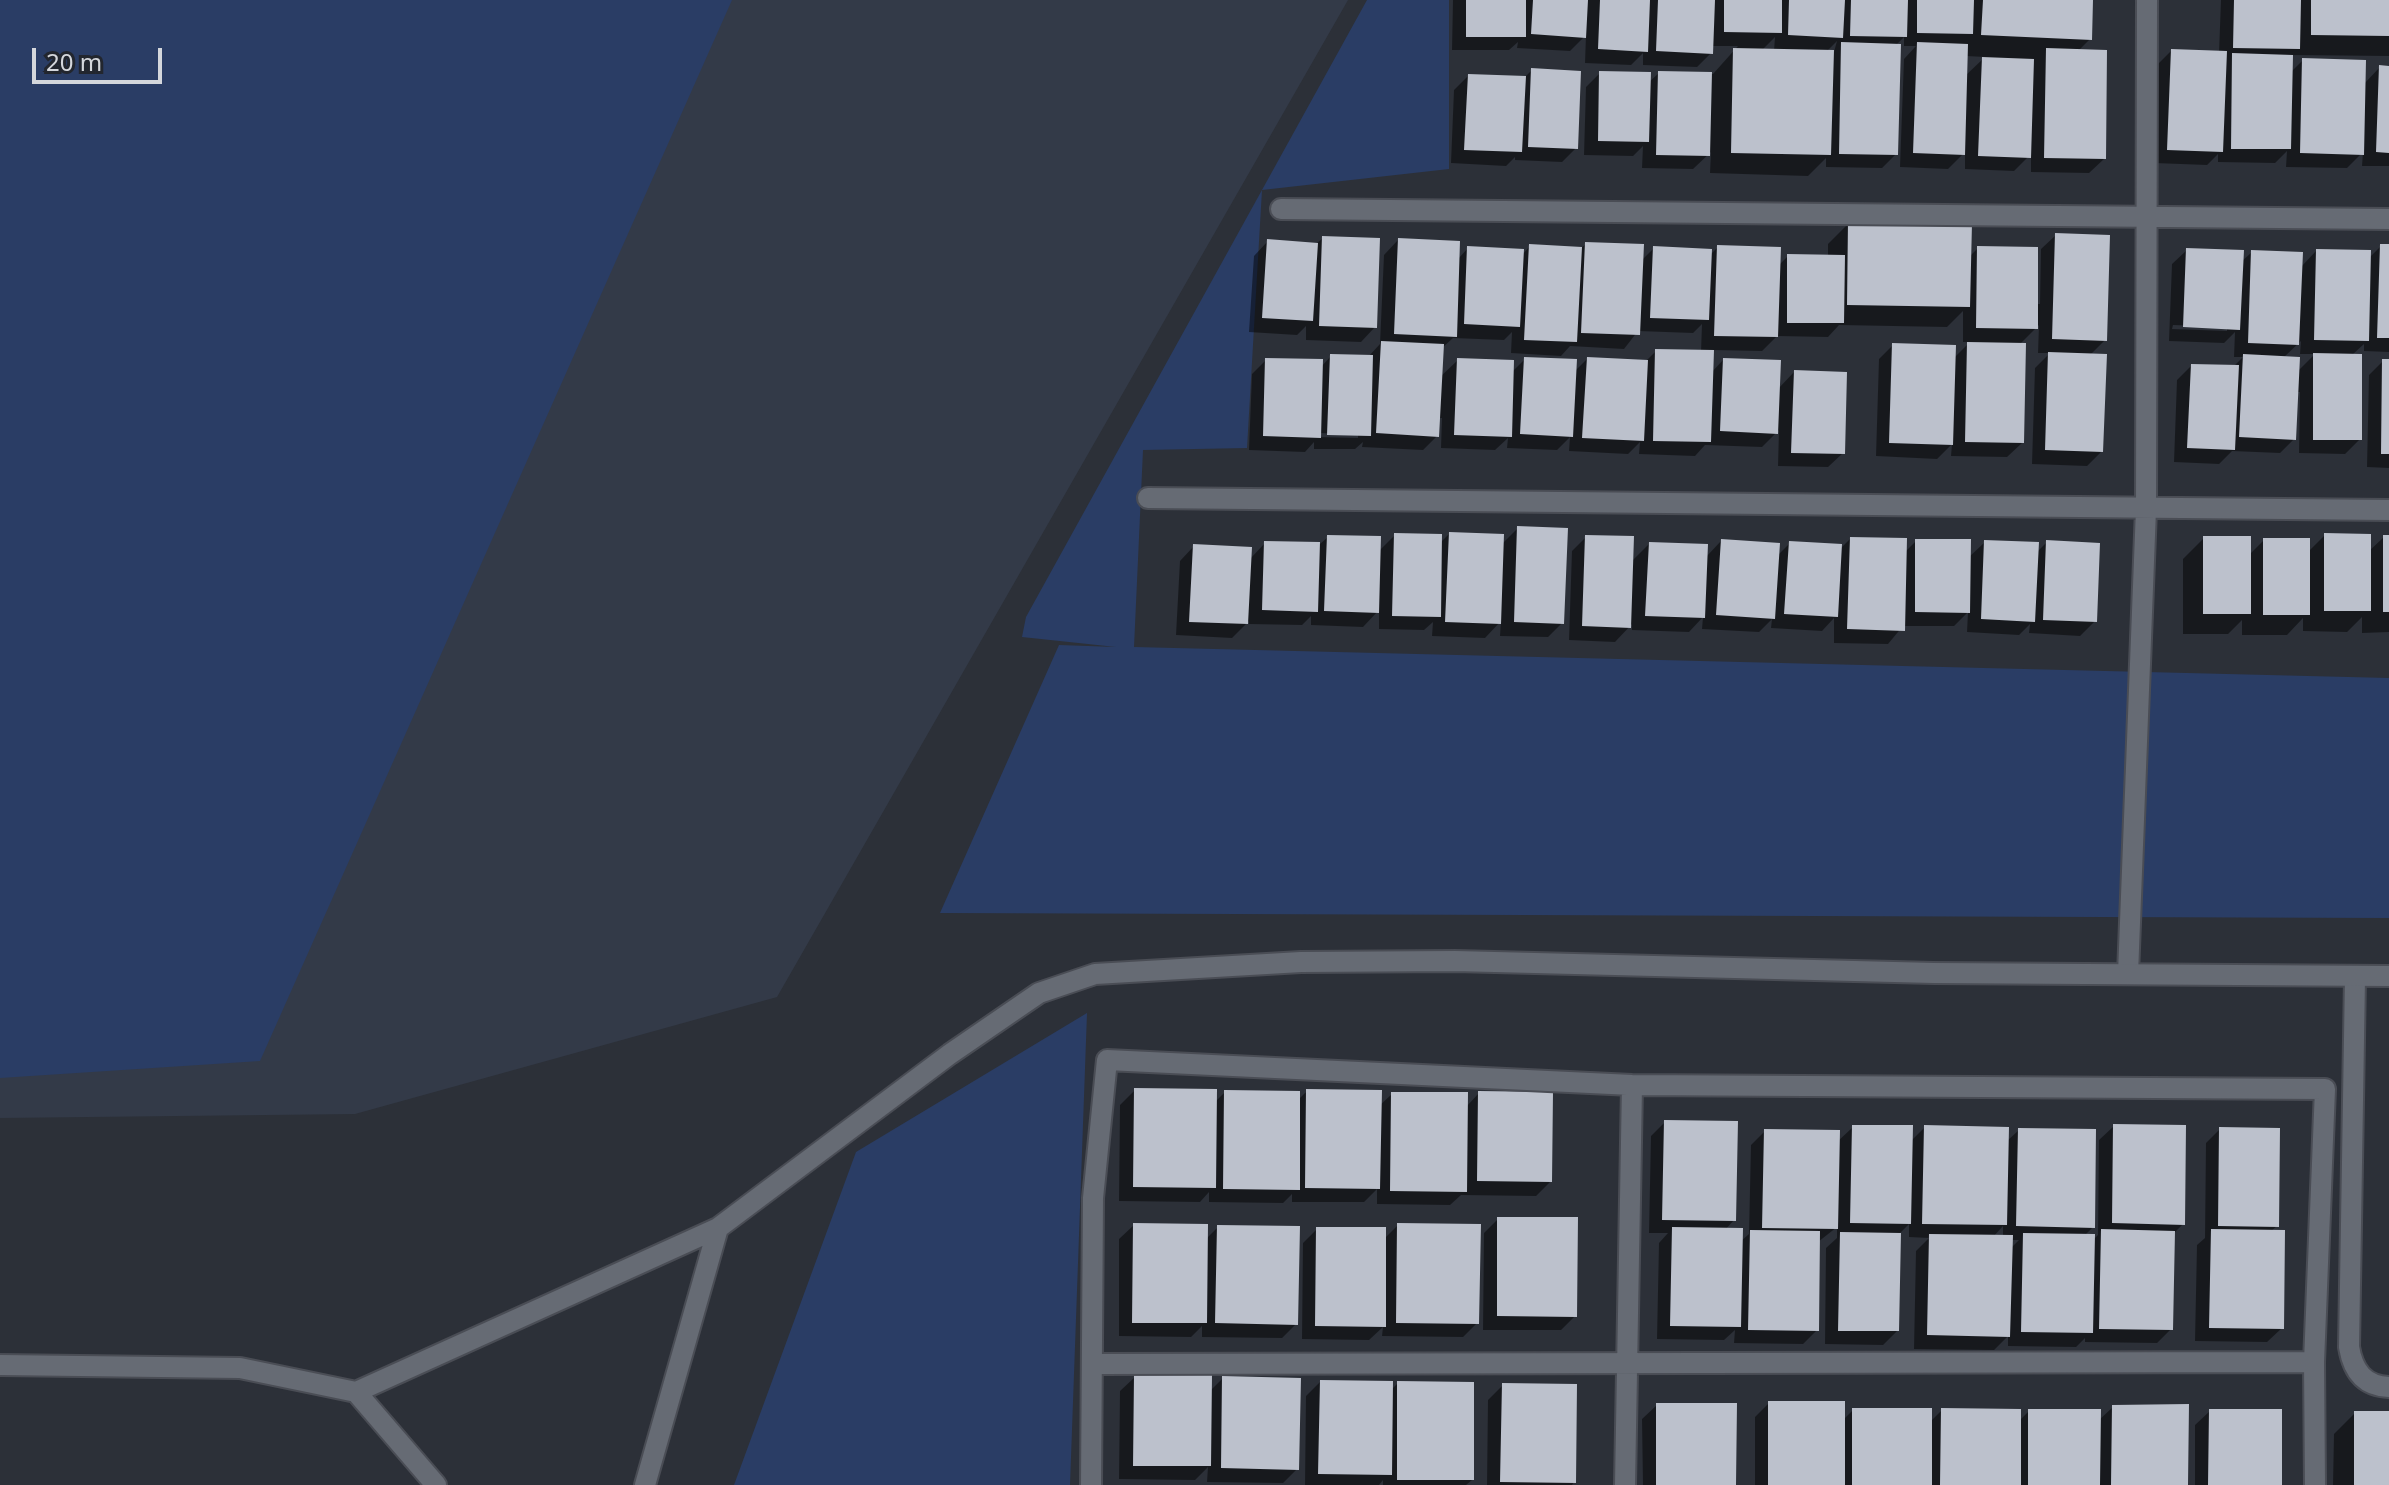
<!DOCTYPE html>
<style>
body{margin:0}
#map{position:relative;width:2389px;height:1485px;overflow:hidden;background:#2c3038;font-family:"Noto Sans",sans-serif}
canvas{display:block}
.scale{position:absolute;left:32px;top:48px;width:130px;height:36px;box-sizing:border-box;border:4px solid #d4d7dc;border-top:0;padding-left:10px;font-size:24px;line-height:28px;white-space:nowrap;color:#d4d7dc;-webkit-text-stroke:6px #22262e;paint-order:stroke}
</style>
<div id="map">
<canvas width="2389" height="1485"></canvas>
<div class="scale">20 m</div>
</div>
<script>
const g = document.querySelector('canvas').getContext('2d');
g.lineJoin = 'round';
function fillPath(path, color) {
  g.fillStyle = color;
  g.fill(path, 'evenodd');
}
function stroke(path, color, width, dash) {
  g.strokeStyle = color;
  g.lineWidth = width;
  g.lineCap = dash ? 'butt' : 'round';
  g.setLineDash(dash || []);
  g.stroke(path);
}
fillPath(new Path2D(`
 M0,0H1348L777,997L355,1114L0,1118Z`), '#333a48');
fillPath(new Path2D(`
 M0,0H732L260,1061L0,1078Z
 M1367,0H1449V169L1262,190L1247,448L1143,450L1134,647L2389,678V918L940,913L1059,645L1116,647L1022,637L1026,617Z
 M1087,1013L1070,1485H734L856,1152Z`), '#2a3d65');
fillPath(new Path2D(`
 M1453,0H2091L2090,39L2078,51L2104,159L2089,173L2031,172V154L2014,171L1965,169V152L1948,169L1900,167L1904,59L1916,46H1904V37L1895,46L1896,154L1882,168L1826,167V158L1808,176L1710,173L1711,152L1693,169L1642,168L1643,146L1633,156L1584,155L1586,87L1600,73L1649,82L1659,73L1713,74L1738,46H1711V53L1697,67L1643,65V53L1631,65L1585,63L1586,35L1570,51L1517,48L1518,42L1509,50H1452ZM1775,37L1774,51L1762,50ZM1837,41L1834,52H1826ZM1966,56L1985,57L1965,76Z
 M2221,0H2389V56L2291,55V72L2303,60L2364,84L2380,67L2389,68V166H2362L2363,152L2347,168L2286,167L2287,151L2275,163L2218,162V154L2207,165L2154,163L2157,65L2171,51L2219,53Z
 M1532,70L1576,148L1562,162L1515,160V157L1506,166L1451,163L1454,90L1468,76L1524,78Z
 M1849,223L1969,257L1978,248L2036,304H2040L2041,249L2056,235L2105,340L2090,355L2101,452L2087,466L2032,464L2035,368L2050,353H2038L2039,325L2019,345L2022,443L2007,457L1951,456L1952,444L1937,459L1876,456L1879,359L1893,345L1954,358L1970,342H1963V311L1947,327L1839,325L1828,337L1777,336L1762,351L1712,350L1711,373L1723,360L1778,389L1794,372L1843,453L1828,467L1778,466L1779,430L1762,447L1705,445L1695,456L1639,454L1640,442L1628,454L1569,451L1570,437L1557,450L1507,448L1508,438L1495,450L1441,448L1442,418H1438L1437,436L1423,450L1362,447L1363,442L1355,449H1314V442L1305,452L1249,450L1252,374L1266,360L1321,367L1331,356L1368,357L1380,344L1384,255L1398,240L1458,259L1468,248L1522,255L1530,246L1580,249L1586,244L1641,261L1654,248L1710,255L1718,247L1778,266L1788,256L1828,257V244ZM1702,324L1701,352L1656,351L1645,362L1587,359L1574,372L1525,359L1512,372L1458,360L1440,377L1442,348L1453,338L1504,340L1512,332L1511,353L1561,356L1570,346L1624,349L1638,331L1693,333ZM1317,433L1358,434V438L1317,437Z
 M1323,238L1375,327L1361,342L1306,340V326L1297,335L1249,332L1254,256L1268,241L1316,244Z
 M2381,246H2389V352L2364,351V344L2352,355L2360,439L2345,454L2299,453L2300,392H2296L2294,439L2280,453L2232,451L2219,464L2174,462L2177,380L2191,366L2233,367L2243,357H2234L2235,332L2224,343L2169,341L2172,264L2187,250L2241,262L2252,252L2301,267L2316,251L2369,258ZM2173,325L2227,327V331L2172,329ZM2301,341L2300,354H2315L2297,372L2283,358Z
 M2383,361H2389V468L2367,467L2369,375Z
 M1518,528L1562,623L1548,637L1500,636L1501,621L1485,638L1432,636L1433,622L1424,630L1379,629V610L1363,627L1311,625V616L1302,625L1249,624V621L1232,638L1176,635L1180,561L1194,546L1250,559L1265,543L1320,544L1328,537L1379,551L1395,535L1440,543L1449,534L1502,544Z
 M2325,535L2369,551L2384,537H2389V632L2362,633V617L2347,632L2303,631V618L2287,635H2242V620L2228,634H2183V559L2204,538L2249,555L2264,540L2308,552Z
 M1586,537L1631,562L1649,544L1706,557L1721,541L1777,556L1790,543L1840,549L1850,539L1905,552L1916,541L1968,558L1985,542L2036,553L2047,542L2095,621L2080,636L2029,633L2030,624L2019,635L1967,632L1968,612L1954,626H1903L1888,644L1834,643V618L1822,631L1771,628L1772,619L1759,632L1702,629L1703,617L1689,632L1632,630V624L1615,642L1569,640L1572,551Z
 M1135,1090L1215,1102L1225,1092L1298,1100L1307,1091L1379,1106L1392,1094L1466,1107L1479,1093L1550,1182L1536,1196L1461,1195L1450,1205L1377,1204V1189L1364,1202H1292V1194L1283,1203L1209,1202V1192L1200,1202L1119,1201L1120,1105Z
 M1665,1122L1734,1220L1725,1230L1740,1242L1749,1234L1751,1145L1765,1131L1837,1142L1853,1127L1910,1142L1925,1127L2007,1141L2019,1130L2093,1227L2084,1236L2093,1240L2098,1235L2099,1140L2114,1126L2183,1224L2173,1234L2171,1329L2157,1343L2085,1342V1338L2076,1347L2008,1346V1336L1994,1350L1914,1349L1916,1251L1929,1238L1909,1237V1224L1899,1234L1897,1331L1883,1345L1825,1344L1826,1248L1837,1238V1227L1818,1242L1817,1330L1803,1344L1734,1343L1735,1330L1724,1340L1657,1339L1659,1243L1668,1233H1649L1651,1136ZM2003,1226V1237H1993ZM2010,1240H2019L2010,1249Z
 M2220,1129L2277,1226L2270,1232L2282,1328L2267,1342L2195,1341L2197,1245L2205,1238L2206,1143Z
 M1498,1219L1575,1316L1561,1330H1483L1484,1233Z
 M1134,1225L1206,1239L1218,1227L1296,1324L1282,1338L1202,1337V1326L1191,1337L1119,1336V1239Z
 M1398,1225L1477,1323L1463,1337L1382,1336L1383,1327L1369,1340L1302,1339L1303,1243L1317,1229L1384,1239Z
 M1135,1377L1210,1391L1223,1378L1297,1469L1283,1483L1207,1482L1208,1467L1195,1480L1119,1479L1120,1391Z
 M1320,1382L1391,1390L1398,1383L1472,1480L1466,1485H1383V1480L1379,1485H1305L1306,1396Z
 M1503,1385L1574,1482L1572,1485H1487L1488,1400Z
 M1769,1403L1843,1420L1853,1410L1930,1422L1942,1410L2019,1421L2029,1411L2099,1420L2113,1407L2186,1485H1755V1417Z
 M1657,1405L1734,1485H1643L1642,1419Z
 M2210,1411L2280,1485H2195V1425Z
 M2355,1413H2389V1485H2333L2334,1434Z`), '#0007');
fillPath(new Path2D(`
 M1466,0H1526V37H1466Z
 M1533,0H1588L1586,38L1531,34Z
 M1600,0H1650L1648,52L1598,49Z
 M1658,0H1715L1713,54L1656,51Z
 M1724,0H1782V33L1724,32Z
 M1789,0H1845L1843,38L1788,35Z
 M1851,0H1908L1907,37L1850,36Z
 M1917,0H1974L1973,34L1917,33Z
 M1983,0H2093L2092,40L1981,35Z
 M2234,0H2301L2300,49L2233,48Z
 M2311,0H2389V36L2311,35Z
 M1841,42L1901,44L1898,155L1839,154Z
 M1917,42L1968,44L1965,155L1913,153Z
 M1733,48L1834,50L1831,155L1731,153Z
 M2046,48L2107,50L2106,159L2044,158Z
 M2171,49L2227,51L2223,152L2167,150Z
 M2232,53L2293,55L2291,149H2231Z
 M1982,57L2034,59L2031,158L1978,156Z
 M2302,58L2366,60L2364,155L2300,153Z
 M2379,65L2389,66V153L2376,152Z
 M1531,68L1581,71L1578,149L1528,147Z
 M1599,71L1651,72L1649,142L1598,141Z
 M1658,71L1712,72L1710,156L1656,155Z
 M1468,74L1526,76L1522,152L1464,150Z
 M1848,221L1972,223L1970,307L1847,305Z
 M2055,233L2110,235L2107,341L2052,339Z
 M1322,236L1380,238L1377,328L1319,326Z
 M1398,238L1460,241L1457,337L1394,334Z
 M1267,239L1318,243L1313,321L1262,318Z
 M1585,242L1644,244L1640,335L1581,333Z
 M1529,244L1582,247L1577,342L1524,340Z
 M2380,244H2389V338H2377Z
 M1717,245L1781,247L1778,337L1714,336Z
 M1467,246L1524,249L1520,327L1464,324Z
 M1653,246L1712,249L1709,320L1650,318Z
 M1977,246L2038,247V329L1976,328Z
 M2186,248L2244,250L2240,330L2183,327Z
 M2316,249L2371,250L2369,341L2314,340Z
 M2251,250L2303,252L2299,345L2248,343Z
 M1787,254L1845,255L1844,323H1787Z
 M1381,341L1444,344L1439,437L1376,433Z
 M1967,342L2026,343L2024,443L1965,442Z
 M1892,343L1956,345L1953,445L1889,443Z
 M1655,349L1714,350L1711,442L1653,441Z
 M2048,352L2107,354L2103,452L2045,450Z
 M2313,353L2362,354V440H2313Z
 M1330,354L1373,355L1371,436L1327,435Z
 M2243,354L2300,357L2296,440L2239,437Z
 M1524,357L1577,359L1573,437L1520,434Z
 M1587,357L1648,360L1644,441L1582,438Z
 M1265,358L1323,359L1321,438L1263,436Z
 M1457,358L1514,360L1512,437L1454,435Z
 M1723,358L1781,360L1778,434L1720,431Z
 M2382,359H2389V454H2381Z
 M2191,364L2239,365L2235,450L2187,448Z
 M1794,370L1847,372L1845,454L1791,453Z
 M1517,526L1568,528L1564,624L1514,622Z
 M1449,532L1504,534L1501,624L1445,622Z
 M1394,533L1442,534L1441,617L1392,616Z
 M2324,533L2371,534V611H2324Z
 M1327,535L1381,536L1379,613L1324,611Z
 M1585,535L1634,536L1631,628L1582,626Z
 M2383,535H2389V612H2383Z
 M2203,536H2251V614H2203Z
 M1850,537L1907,538L1905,631L1847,629Z
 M2263,538H2310V615H2263Z
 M1721,539L1780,543L1775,619L1716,615Z
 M1915,539H1971L1970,613L1915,612Z
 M1984,540L2039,542L2035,622L1981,619Z
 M2046,540L2100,543L2097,622L2043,620Z
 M1264,541L1320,542L1318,612L1262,610Z
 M1789,541L1842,544L1838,617L1784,614Z
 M1649,542L1708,544L1705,618L1645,616Z
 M1193,544L1252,547L1248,624L1189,622Z
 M1134,1088L1217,1089L1216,1188L1133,1187Z
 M1306,1089L1382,1090L1380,1189L1305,1188Z
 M1224,1090L1300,1091V1190L1223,1189Z
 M1478,1091L1553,1092L1552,1182L1477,1181Z
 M1391,1092H1468L1467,1192L1390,1191Z
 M1664,1120L1738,1121L1736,1221L1662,1220Z
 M2113,1124L2186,1125L2185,1225L2112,1223Z
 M1852,1125H1913L1911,1224L1850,1223Z
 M1924,1125L2009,1127L2007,1225L1922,1224Z
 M2219,1127L2280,1128L2279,1227L2218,1226Z
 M2018,1128L2096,1129L2095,1228L2016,1226Z
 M1764,1129L1840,1130L1838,1229L1762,1228Z
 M1497,1217H1578L1577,1317L1497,1316Z
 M1133,1223L1208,1224L1207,1323H1132Z
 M1397,1223L1481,1224L1479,1324L1396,1323Z
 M1217,1225L1300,1226L1298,1325L1215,1323Z
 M1316,1227H1386V1327L1315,1326Z
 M1672,1227L1743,1228L1741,1327L1670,1326Z
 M2101,1229L2175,1231L2173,1330L2099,1329Z
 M2211,1229L2285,1230L2284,1329L2209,1328Z
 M1750,1230L1820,1231L1819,1331L1748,1330Z
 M1840,1232L1901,1233L1899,1331H1838Z
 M2023,1233L2095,1234L2093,1333L2021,1332Z
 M1929,1234L2013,1235L2010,1337L1927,1335Z
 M1134,1375H1212L1211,1466H1133Z
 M1222,1376L1301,1378L1299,1470L1221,1468Z
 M1320,1380L1393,1381L1392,1475L1318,1474Z
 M1397,1381L1474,1382V1480H1397Z
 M1502,1383L1577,1384L1576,1483L1500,1482Z
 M1768,1401H1845V1485H1768Z
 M1656,1403H1737L1736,1485H1656Z
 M2189,1404L2188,1485H2111L2112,1405Z
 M1852,1408H1932V1485H1852Z
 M1941,1408L2021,1409V1485H1940Z
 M2028,1409H2101L2100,1485H2028Z
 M2209,1409H2282V1485H2208Z
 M2354,1411H2389V1485H2354Z`), '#bcc1cc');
const minor = new Path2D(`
 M1281,209L2389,219
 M1148,498L2389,510
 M2128,974L2146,509L2147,0
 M2355,977L2349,1347C2353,1371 2364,1386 2389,1387
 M1092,1364L2314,1362
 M1091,1485L1093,1198L1107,1060L1632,1085L2325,1089L2314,1362L2315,1485
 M1625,1485L1632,1085`);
const tertiary = new Path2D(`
 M0,1365L240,1368L356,1392L718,1228L950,1054L1039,993L1095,974L1301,962L1455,961L1934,973L2389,976
 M356,1392L436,1485
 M645,1485L718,1228`);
stroke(minor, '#4a4d55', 24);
stroke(tertiary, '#4a4d55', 24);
stroke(minor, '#666b74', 20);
stroke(tertiary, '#666b74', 20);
</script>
